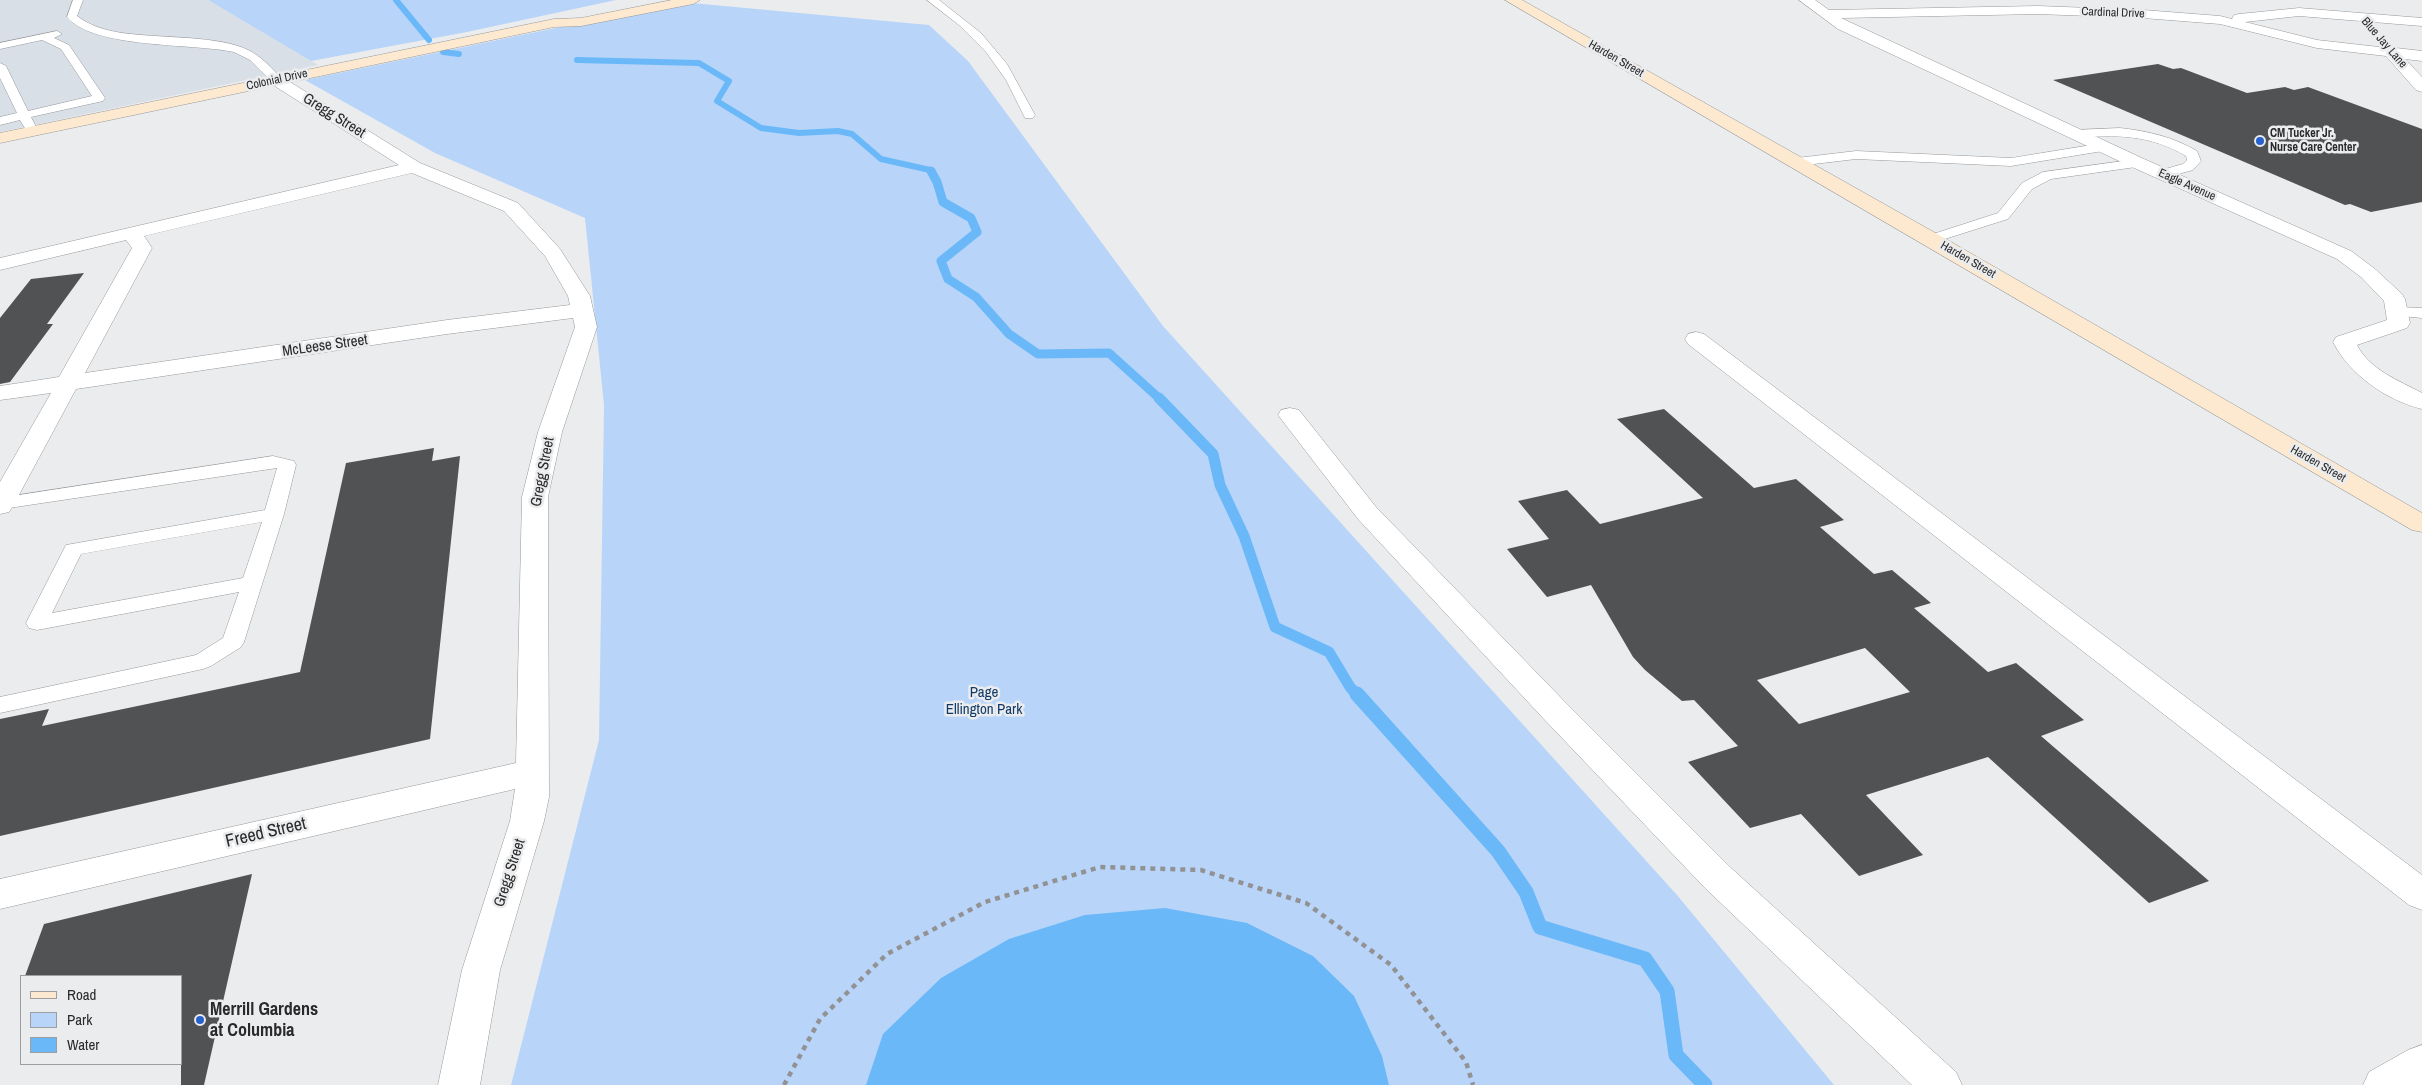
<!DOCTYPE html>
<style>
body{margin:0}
#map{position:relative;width:2422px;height:1085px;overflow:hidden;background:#ebecee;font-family:"Archivo Narrow",sans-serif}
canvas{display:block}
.legend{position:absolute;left:20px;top:975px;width:162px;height:90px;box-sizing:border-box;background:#ebecee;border:1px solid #9e9ea0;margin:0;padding:6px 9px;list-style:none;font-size:15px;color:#2a2a2b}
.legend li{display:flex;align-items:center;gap:10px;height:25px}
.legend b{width:25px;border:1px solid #9e9ea0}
</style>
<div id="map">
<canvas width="2422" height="1085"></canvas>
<ul class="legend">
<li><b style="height:6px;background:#fce9d0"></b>Road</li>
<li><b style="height:14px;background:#b8d5f9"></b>Park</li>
<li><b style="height:14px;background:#6bb8f9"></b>Water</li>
</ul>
</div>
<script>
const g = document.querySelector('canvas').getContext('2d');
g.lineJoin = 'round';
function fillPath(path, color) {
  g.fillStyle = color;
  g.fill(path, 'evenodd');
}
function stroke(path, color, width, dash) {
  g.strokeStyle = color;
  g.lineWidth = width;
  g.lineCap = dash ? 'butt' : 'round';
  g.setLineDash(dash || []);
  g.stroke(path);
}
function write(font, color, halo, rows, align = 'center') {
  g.font = font + ' "Archivo Narrow",sans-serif';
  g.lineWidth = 5;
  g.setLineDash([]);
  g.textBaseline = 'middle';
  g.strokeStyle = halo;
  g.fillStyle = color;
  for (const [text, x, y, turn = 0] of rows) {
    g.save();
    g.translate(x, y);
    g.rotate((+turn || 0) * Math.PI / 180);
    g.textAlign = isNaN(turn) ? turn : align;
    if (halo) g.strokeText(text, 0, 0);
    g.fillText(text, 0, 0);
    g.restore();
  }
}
fillPath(new Path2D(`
 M0,0H208L318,65L0,132Z`), '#d9dfe7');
fillPath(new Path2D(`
 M208,0H616L467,32L311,61Z
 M681,2L929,25L968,61L1163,326L1677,895L1834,1085H511L599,740L604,405L585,218L435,153L305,80Z`), '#b8d5f9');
fillPath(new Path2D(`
 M1165,908L1247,923L1313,956L1354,996L1382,1056L1389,1085H866L883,1034L941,978L1009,939L1085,915Z`), '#6bb8f9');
stroke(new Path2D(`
 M396,0L429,40
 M443,52L459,54
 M577,60L699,63L729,81L717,101L761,128L799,133L838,131L852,134L881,159L930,170L932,173`), '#6bb8f9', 6);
stroke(new Path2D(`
 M931,171L937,182L943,202L971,218L977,232L941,261L948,279L976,297L1009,334L1038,354L1109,353L1160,399`), '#6bb8f9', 9);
stroke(new Path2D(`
 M1159,398L1213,454L1220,485L1244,536L1275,627L1329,652L1350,687L1358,696`), '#6bb8f9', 11);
stroke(new Path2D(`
 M1357,694L1498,851L1526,892L1540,927L1645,959L1667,991L1676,1055L1705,1085`), '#6bb8f9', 15);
fillPath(new Path2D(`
 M2158,64L2173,69L2181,68L2247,93L2285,87L2294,90L2308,87L2422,129V202L2371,212L2350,204L2345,205L2053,80Z
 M84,273L47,324H53L10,382L0,384V318L31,279Z
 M1664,409L1754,488L1796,479L1844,520L1820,527L1874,574L1892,570L1931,603L1914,608L1988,672L2016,663L2084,720L2041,736L2209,881L2149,903L1988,757L1866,795L1923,855L1859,876L1801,814L1750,828L1688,762L1738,746L1694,700L1682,701L1645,670L1633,657L1591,585L1547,597L1507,549L1549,539L1518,501L1567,490L1600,524L1703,498L1617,419ZM1865,648L1910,692L1799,724L1757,680Z
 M434,448L432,461L460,456L430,739L0,836V719L49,709L42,726L300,672L346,463Z
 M252,874L204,1085H181V976H25L44,924Z`), '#515253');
const lane = new Path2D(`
 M73,0H83L77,16C93,28 111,32 131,34C163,38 220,36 248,50C261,56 273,69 282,80L276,83L272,82L250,60L234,52C193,43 93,49 67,17Z
 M927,0H939L981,33L1007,64L1035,115L1033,118H1025L1006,80L986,52L959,25Z
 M57,31L62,34L54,38L69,45L105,98L103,101L31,117L36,127L34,130H26L20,120L0,125V117L17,113L0,78V63L6,66L28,111L92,96L61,49L42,40L0,49V43Z
 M2120,128C2148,131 2173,137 2197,151L2201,161L2193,170L2163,178L2158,177L2156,174L2158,171L2183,164L2187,160L2186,156C2152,135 2114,134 2075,138L2069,134L2075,130Z
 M2104,143L2109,144L2110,147L2109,150L2011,166L1856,159L1797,166L1790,162L1797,158L1856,151L2011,158Z
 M2138,159L2143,160L2145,163L2143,166L2051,179L2032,189L2008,219L1932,243L1925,239L1927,236L1998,213L2022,183L2043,172Z
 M2397,307L2422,308V318L2391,315L2389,312Z
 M273,456L294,461L296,465L284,514L244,642L241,647L211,666L203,669L0,713V697L196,655L223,638L239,592L37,630L29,628L26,623L66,545L265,510L277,468L2,509L0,508V498ZM262,522L243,578L52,613L81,554Z`);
const street = new Path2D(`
 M1799,0H1815L1829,10L2038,6L2143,10L2220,16L2232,19L2234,15L2239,14L2299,8L2422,18V26L2299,16L2245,22L2317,40L2379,47L2386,42L2396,48L2422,51V61L2405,59L2422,77V92L2416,90L2386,56L2317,48L2220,24L2143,18L2038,14L1841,18L2144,159L2351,251L2375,269L2402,294L2405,299L2410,323L2407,328L2357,345C2370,370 2398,380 2422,393V409C2386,400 2350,375 2333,342L2336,337L2387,320L2384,301L2361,277L2337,259L2132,167L1838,29Z
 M276,75L282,77L420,163L518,203L560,249L590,296L597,327L562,432L548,497L549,797L544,821L500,970L480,1085H438L462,970L510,821L515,789L0,909V879L516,763L522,497L538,432L575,327L573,318L447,334L76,389L13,506L9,512L0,514V482L51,393L0,400V386L59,377L132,248L126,240L0,270V258L399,165L270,83L268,80ZM412,173L504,211L545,256L568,296L570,305L447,320L85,373L152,248L144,236Z
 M1696,332L1704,334L2422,875V910L2409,905L1688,344L1685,339L1688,334Z
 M1290,408L1299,410L1376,507L1564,701L1731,868L1956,1072L1962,1085H1912L1705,888L1542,717L1358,519L1278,415L1281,410Z
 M2422,1045V1085H2363L2369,1072L2408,1050Z`);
const secondary = new Path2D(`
 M672,0H700L693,4L581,26L554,27L0,143V133L554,19L581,18Z
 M1505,0H1522L1939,235L2422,513V532L2412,530Z`);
stroke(lane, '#979899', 1);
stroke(street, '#979899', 1);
stroke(secondary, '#979899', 1);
stroke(new Path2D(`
 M784,1085L820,1019L887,954L985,902L1100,867L1201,870L1306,903L1391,965L1466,1062L1473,1085`), '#929294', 4.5, [5, 5]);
fillPath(lane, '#fff');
fillPath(street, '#fff');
fillPath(secondary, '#fce9d0');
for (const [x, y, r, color] of [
 [2260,141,5,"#2661ce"],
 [200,1020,5,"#2661ce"]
]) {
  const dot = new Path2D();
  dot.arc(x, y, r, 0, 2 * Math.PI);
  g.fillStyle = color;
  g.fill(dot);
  stroke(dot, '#ebecee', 2);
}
write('12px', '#2a2a2b', '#ebecee', [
 ["Cardinal Drive",2113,13,2],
 ["Blue Jay Lane",2384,43,49],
 ["Harden Street",1616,59,30],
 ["Colonial Drive",277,80,-12],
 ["Eagle Avenue",2187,185,24],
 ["Harden Street",1968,260,30],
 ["Harden Street",2318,464,30]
]);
write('bold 12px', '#2a2a2b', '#ebecee', [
 ["CM Tucker Jr.",2270,134],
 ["Nurse Care Center",2270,148]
], 'left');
write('15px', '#2a2a2b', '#ebecee', [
 ["Gregg Street",334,116,32],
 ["McLeese Street",325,346,-8],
 ["Gregg Street",543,472,-79],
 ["Gregg Street",510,873,-72]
]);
write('15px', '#123a68', '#ebecee', [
 ["Page",984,693],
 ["Ellington Park",984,710]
]);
write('18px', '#2a2a2b', '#ebecee', [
 ["Freed Street",266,833,-13]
]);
write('bold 18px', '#2a2a2b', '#ebecee', [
 ["Merrill Gardens",210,1010],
 ["at Columbia",210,1031]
], 'left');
</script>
